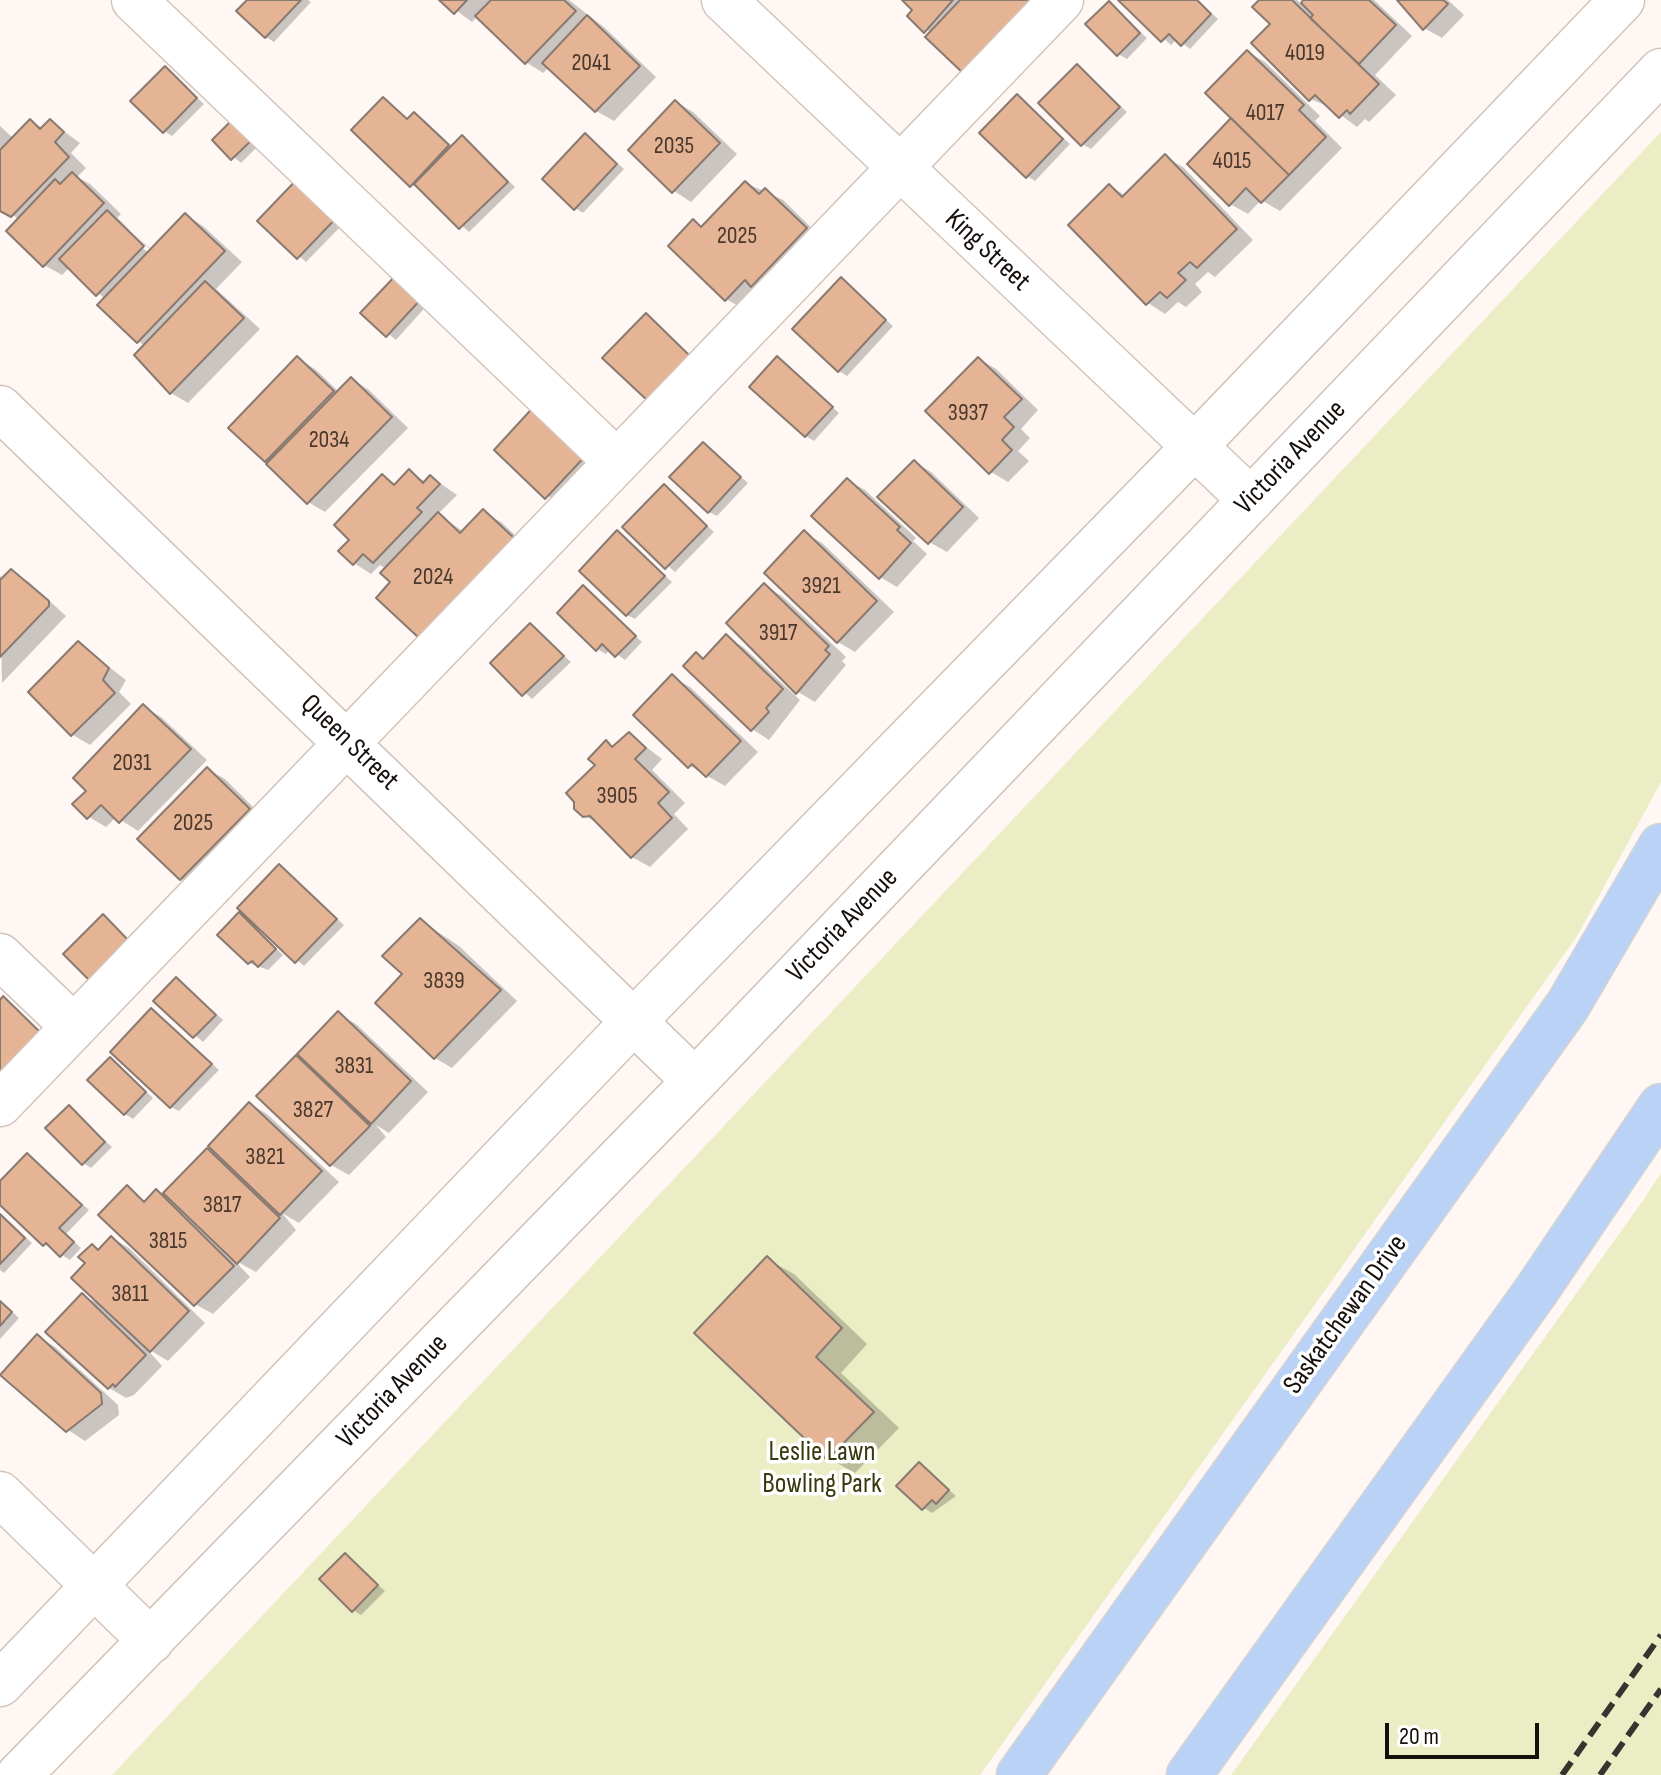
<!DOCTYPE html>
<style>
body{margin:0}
#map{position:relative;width:1661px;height:1775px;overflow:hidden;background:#fef7f3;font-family:"Sofia Sans Condensed",sans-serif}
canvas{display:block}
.scale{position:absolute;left:1385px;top:1723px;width:154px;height:36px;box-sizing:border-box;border:4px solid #150f0c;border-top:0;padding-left:10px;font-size:24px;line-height:28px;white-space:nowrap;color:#150f0c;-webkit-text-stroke:6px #fff;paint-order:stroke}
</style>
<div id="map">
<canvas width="1661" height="1775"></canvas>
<div class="scale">20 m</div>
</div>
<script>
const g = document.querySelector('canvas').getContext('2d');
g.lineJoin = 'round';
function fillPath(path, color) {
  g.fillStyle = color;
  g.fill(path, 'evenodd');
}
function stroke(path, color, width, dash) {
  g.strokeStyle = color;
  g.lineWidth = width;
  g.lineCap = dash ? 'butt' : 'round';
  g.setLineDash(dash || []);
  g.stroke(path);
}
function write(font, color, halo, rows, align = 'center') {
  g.font = font + ' "Sofia Sans Condensed",sans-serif';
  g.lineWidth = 7;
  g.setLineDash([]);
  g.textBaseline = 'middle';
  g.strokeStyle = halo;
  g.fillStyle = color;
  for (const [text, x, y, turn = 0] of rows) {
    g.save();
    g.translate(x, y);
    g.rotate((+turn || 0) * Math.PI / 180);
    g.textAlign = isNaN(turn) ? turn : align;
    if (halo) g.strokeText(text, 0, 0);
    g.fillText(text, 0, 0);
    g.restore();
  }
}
fillPath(new Path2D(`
 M1661,132V782L1577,936L980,1775H112Z
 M1661,1173V1775H1231L1644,1199Z`), '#ebedc4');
fillPath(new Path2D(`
 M250,0H308L311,2L274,42L266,37Z
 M442,0H569L605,28L656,77L614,121L596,111L549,67L543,73L526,62L478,16L472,22Z
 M904,0H1034L931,34Z
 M1121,0H1198L1218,19L1190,49L1177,39L1171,45Z
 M1262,0H1297L1302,5L1306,0H1374L1412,36L1375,75L1396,95L1369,122L1365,119L1357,127L1330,107L1310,99Z
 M1397,0H1448L1464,15L1442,38L1424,28Z
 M1109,4L1147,38L1127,59L1118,54Z
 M1248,52L1265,62L1320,116L1315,121L1342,148L1280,211L1261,200L1248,214L1230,204L1234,118Z
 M1078,66L1127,112L1091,149L1082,144Z
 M165,69L204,104L172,136L164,131Z
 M1017,96L1070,144L1035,181L1027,176Z
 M383,99L409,120L414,114L423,119L453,147L462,138L470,143L515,187L469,232L421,188L411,185Z
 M676,102L693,112L737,154L691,202L674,191L631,150Z
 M31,121L43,128L50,121L80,143L71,153L86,168L77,177L90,184L121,214L117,218L152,250L185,215L203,226L242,262L216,289L260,329L188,403L171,393L145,346L138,341L105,299L70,267L62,275L44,265L19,220L0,204V126L14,139ZM122,222L153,252L150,255L120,225Z
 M586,136L624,169L583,213L575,208Z
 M266,138L241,163L214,140Z
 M1165,157L1183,167L1253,240L1215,277L1208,272L1195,284L1202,292L1186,307L1178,302L1165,314L1148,303L1110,186L1126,196Z
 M746,183L783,200L823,239L744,309L726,299L693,221L703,227Z
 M349,218L306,262L260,221Z
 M398,276L430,302L396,340L363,313Z
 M841,280L893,326L847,376L839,371Z
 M646,316L698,362L658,405Z
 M298,359L315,369L339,392L352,379L369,390L408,428L325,512L308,502L266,460Z
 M979,359L996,369L1038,410L1021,429L1030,438L1018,451L1029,461L1008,482L991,472Z
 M785,364L839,413L814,441L806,436Z
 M703,445L748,483L717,516L709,512Z
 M496,450L598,456L555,502Z
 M914,462L931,472L979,518L947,552L929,542Z
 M410,472L426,482L431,477L457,495L438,514L464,532L483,512L501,522L530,549L392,582L386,569L380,565L371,574L354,563L352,540L383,476L397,485Z
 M847,480L865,490L916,538L913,541L927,554L897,587L880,577Z
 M664,487L714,532L675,572L625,527Z
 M617,533L672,582L635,619L627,615Z
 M805,533L822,543L894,612L855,652L838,642Z
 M11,572L29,582L66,616L2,683L0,576L4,579Z
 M765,586L782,596L846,657L842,661L846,665L815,702L798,692Z
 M583,588L642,642L625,660L610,649L606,654L597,649Z
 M530,625L571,662L532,699L493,663Z
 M726,637L743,647L800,700L769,740L752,729L696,654L705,659Z
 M79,644L126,680L119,692L131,704L90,745L73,735L30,692Z
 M672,677L690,687L758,752L725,786L690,766L636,715Z
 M144,707L161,717L207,760L138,831L116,817L106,827L89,817V791Z
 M629,734L662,759L652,770L685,803L674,814L688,829L650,867L632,857L602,826L584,815L606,742L615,747Z
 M207,769L225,779L266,820L198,889L181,879Z
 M280,866L344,925L304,966L260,927L257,930L283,955L268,970L249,963L239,915L253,923Z
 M420,920L459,946L517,1001L452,1068L435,1058L405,974Z
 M176,979L223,1020L203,1042L156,1001Z
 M151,1010L219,1070L179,1111L171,1107Z
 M338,1014L356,1024L428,1092L389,1133L376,1125L386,1137L349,1175L331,1165L259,1096L296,1057L309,1065Z
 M110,1059L153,1098L133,1119L125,1114Z
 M250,1104L267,1114L339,1182L299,1223L282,1213L296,1230L256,1272L234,1260L250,1277L213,1314L195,1304L126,1189L147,1202L157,1192L172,1200L207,1151L224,1161Z
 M69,1108L112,1147L91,1168L83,1163Z
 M27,1155L89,1210L66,1234L81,1248L70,1260L44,1244L0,1202V1184Z
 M0,1213L32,1243L4,1273L0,1270Z
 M112,1238L129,1248L205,1323L168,1361L145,1347L162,1366L134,1395L126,1398L99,1382L48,1332L83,1296L102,1305L87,1263L92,1246L100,1251Z
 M767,1259L794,1274L867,1344L841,1373L899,1428L855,1473L828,1458Z
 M0,1301L19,1318L0,1339Z
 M37,1336L55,1347L118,1405L119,1415L85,1441L68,1430Z
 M919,1464L956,1496L932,1513L924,1508Z
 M345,1556L385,1591L361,1615L353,1610Z`), '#0003');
const building = new Path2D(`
 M247,0H301L265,38L236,11Z
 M439,0H467L454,14Z
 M491,0H564L576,11L525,64L475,16Z
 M902,0H953L924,33L907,16L912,10Z
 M960,0H1030L1034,4L965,75L925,37Z
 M1118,0H1197L1211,14L1181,46L1169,34L1161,42Z
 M1259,0H1292L1379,84L1350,114L1347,110L1339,118L1315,95L1309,101L1251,43L1270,24L1252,7Z
 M1303,0H1369L1396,25L1359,64L1310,18L1313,15L1301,3Z
 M1397,0H1443L1448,4L1423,30Z
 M1109,1L1140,33L1117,56L1085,24Z
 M587,15L640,66L595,112L542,63Z
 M1247,50L1304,105L1299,110L1326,137L1289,175L1205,93Z
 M1077,64L1120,107L1081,146L1038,103Z
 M165,66L197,98L163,133L130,101Z
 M1017,94L1063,139L1026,178L979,133Z
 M383,97L407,119L414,112L449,145L410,187L351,130Z
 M675,100L720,143L672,193L628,150Z
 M239,113L259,133L231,160L212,140Z
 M1231,118L1289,175L1261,203L1246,188L1229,206L1187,164Z
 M30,119L40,129L50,119L64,132L55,142L69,157L11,217L0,211V150Z
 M585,133L617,164L574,210L542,179Z
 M462,135L508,182L459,229L414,184Z
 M1165,154L1237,229L1197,268L1190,262L1178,273L1186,280L1167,298L1160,292L1146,305L1068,225L1109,184L1122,197Z
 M72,172L104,203L43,267L6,231L55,179L60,184Z
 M302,174L342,212L297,259L257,221Z
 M745,181L759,194L765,188L807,228L751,287L745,280L725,301L668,246L693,219L701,227Z
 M107,210L144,246L96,296L59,259Z
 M185,213L225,251L137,343L97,305Z
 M398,273L423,297L386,337L360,313Z
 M841,277L886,320L838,372L792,329Z
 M205,281L244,318L170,394L134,355Z
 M646,313L691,357L649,402L602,358Z
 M297,356L334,391L265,462L228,428Z
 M777,356L833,407L805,437L749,387Z
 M978,357L1022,399L1004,417L1014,427L1002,440L1012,450L989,474L925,411Z
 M351,377L392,417L307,504L266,464Z
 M539,401L591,450L545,499L494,450Z
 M703,442L741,477L708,513L669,477Z
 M914,460L963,507L928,544L877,497Z
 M409,469L423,483L430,475L440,484L417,508L422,512L373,563L363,554L353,565L338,551L349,540L334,525L382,474L394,485Z
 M847,478L900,527L897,530L911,543L879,579L811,516Z
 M664,484L707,526L665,569L622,527Z
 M483,509L514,538L419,638L376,598L390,582L380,573L438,512L460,533Z
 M617,530L665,576L626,616L579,571Z
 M804,530L877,601L837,643L764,573Z
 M11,569L49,601V606L0,657V580Z
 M764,583L829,646L825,650L830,654L796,694L726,623Z
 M583,585L636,636L615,657L602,644L596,651L557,613Z
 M530,623L564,656L522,696L490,663Z
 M726,634L783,689L766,708L769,712L751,731L683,666L696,652L703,659Z
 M78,641L109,668L103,680L115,693L71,736L28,692Z
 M672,674L741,741L706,777L692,764L688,768L633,715Z
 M143,704L191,749L119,823L101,805L87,819L72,804L86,791L73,778Z
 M629,732L646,748L635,759L669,792L658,803L672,818L631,858L590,816L583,817L574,809V802L566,793L595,765L588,759L606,740L612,747Z
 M207,767L250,809L180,880L137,839Z
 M279,864L337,919L295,963L237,908Z
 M239,912L276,949L258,967L252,961L248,964L217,935Z
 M103,914L129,941L90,981L63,954Z
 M420,918L501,990L434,1059L375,1003L402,974L382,956Z
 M176,977L216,1015L193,1038L153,1001Z
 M3,996L44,1036L0,1081V1000Z
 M151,1008L212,1064L170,1108L110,1052Z
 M338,1011L411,1081L371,1124L297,1054Z
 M296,1055L370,1126L330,1166L256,1096Z
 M110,1057L146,1092L124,1115L87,1080Z
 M249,1102L322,1171L280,1215L208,1146Z
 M69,1105L105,1142L82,1165L45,1128Z
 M207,1148L280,1218L237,1264L163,1193Z
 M27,1153L82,1205L59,1228L74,1242L60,1257L46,1243L43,1246L0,1205V1181Z
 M127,1185L144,1202L156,1189L234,1266L194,1306L98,1215Z
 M0,1214L25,1238L0,1264Z
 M111,1236L189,1311L150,1352L71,1278L85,1263L78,1257L92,1244L98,1250Z
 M767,1256L842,1328L816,1357L874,1412L827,1460L694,1333Z
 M82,1293L146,1355L115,1387L113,1384L108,1389L45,1332Z
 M0,1301L12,1312L0,1326Z
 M37,1334L101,1393L102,1404L66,1432L0,1375Z
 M919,1462L949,1490L936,1504L932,1500L922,1510L896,1486Z
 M345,1553L378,1585L352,1612L319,1579Z`);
fillPath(building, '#e5b494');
stroke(building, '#897a71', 2);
const minor = new Path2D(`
 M134,0L617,462
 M724,0L1251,500
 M0,408L695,1081
 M0,956L74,1027
 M0,1104L1061,0
 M0,1494L151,1641
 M0,1684L634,1021L1195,446L1622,0
 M19,1775L695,1081L1661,71`);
const major = new Path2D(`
 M1019,1775L1568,1005L1661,846
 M1189,1775L1536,1291L1661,1106`);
stroke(minor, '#d4c4b9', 47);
stroke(major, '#d5d4d3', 47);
stroke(minor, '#fff', 44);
stroke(major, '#b9d2f5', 44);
stroke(new Path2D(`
 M1562,1775L1661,1635
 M1600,1775L1661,1689`), '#393330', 6, [16, 8]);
write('24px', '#49382e', null, [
 ["4019",1305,54],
 ["2041",591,64],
 ["4017",1265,114],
 ["2035",674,147],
 ["4015",1232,162],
 ["2025",737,237],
 ["3937",968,414],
 ["2034",329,441],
 ["2024",433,578],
 ["3921",821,587],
 ["3917",778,634],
 ["2031",132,764],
 ["3905",617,797],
 ["2025",193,824],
 ["3839",444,982],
 ["3831",354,1067],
 ["3827",313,1111],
 ["3821",265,1158],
 ["3817",222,1206],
 ["3815",168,1242],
 ["3811",130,1295]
]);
write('28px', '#150f0c', '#fff', [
 ["King Street",987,251,43],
 ["Victoria Avenue",1291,458,-46],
 ["Queen Street",349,743,44],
 ["Victoria Avenue",843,926,-46],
 ["Saskatchewan Drive",1346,1315,-54],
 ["Victoria Avenue",393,1392,-46]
]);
write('28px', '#37380d', '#fff', [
 ["Leslie Lawn",822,1453],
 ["Bowling Park",822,1485]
]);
</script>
